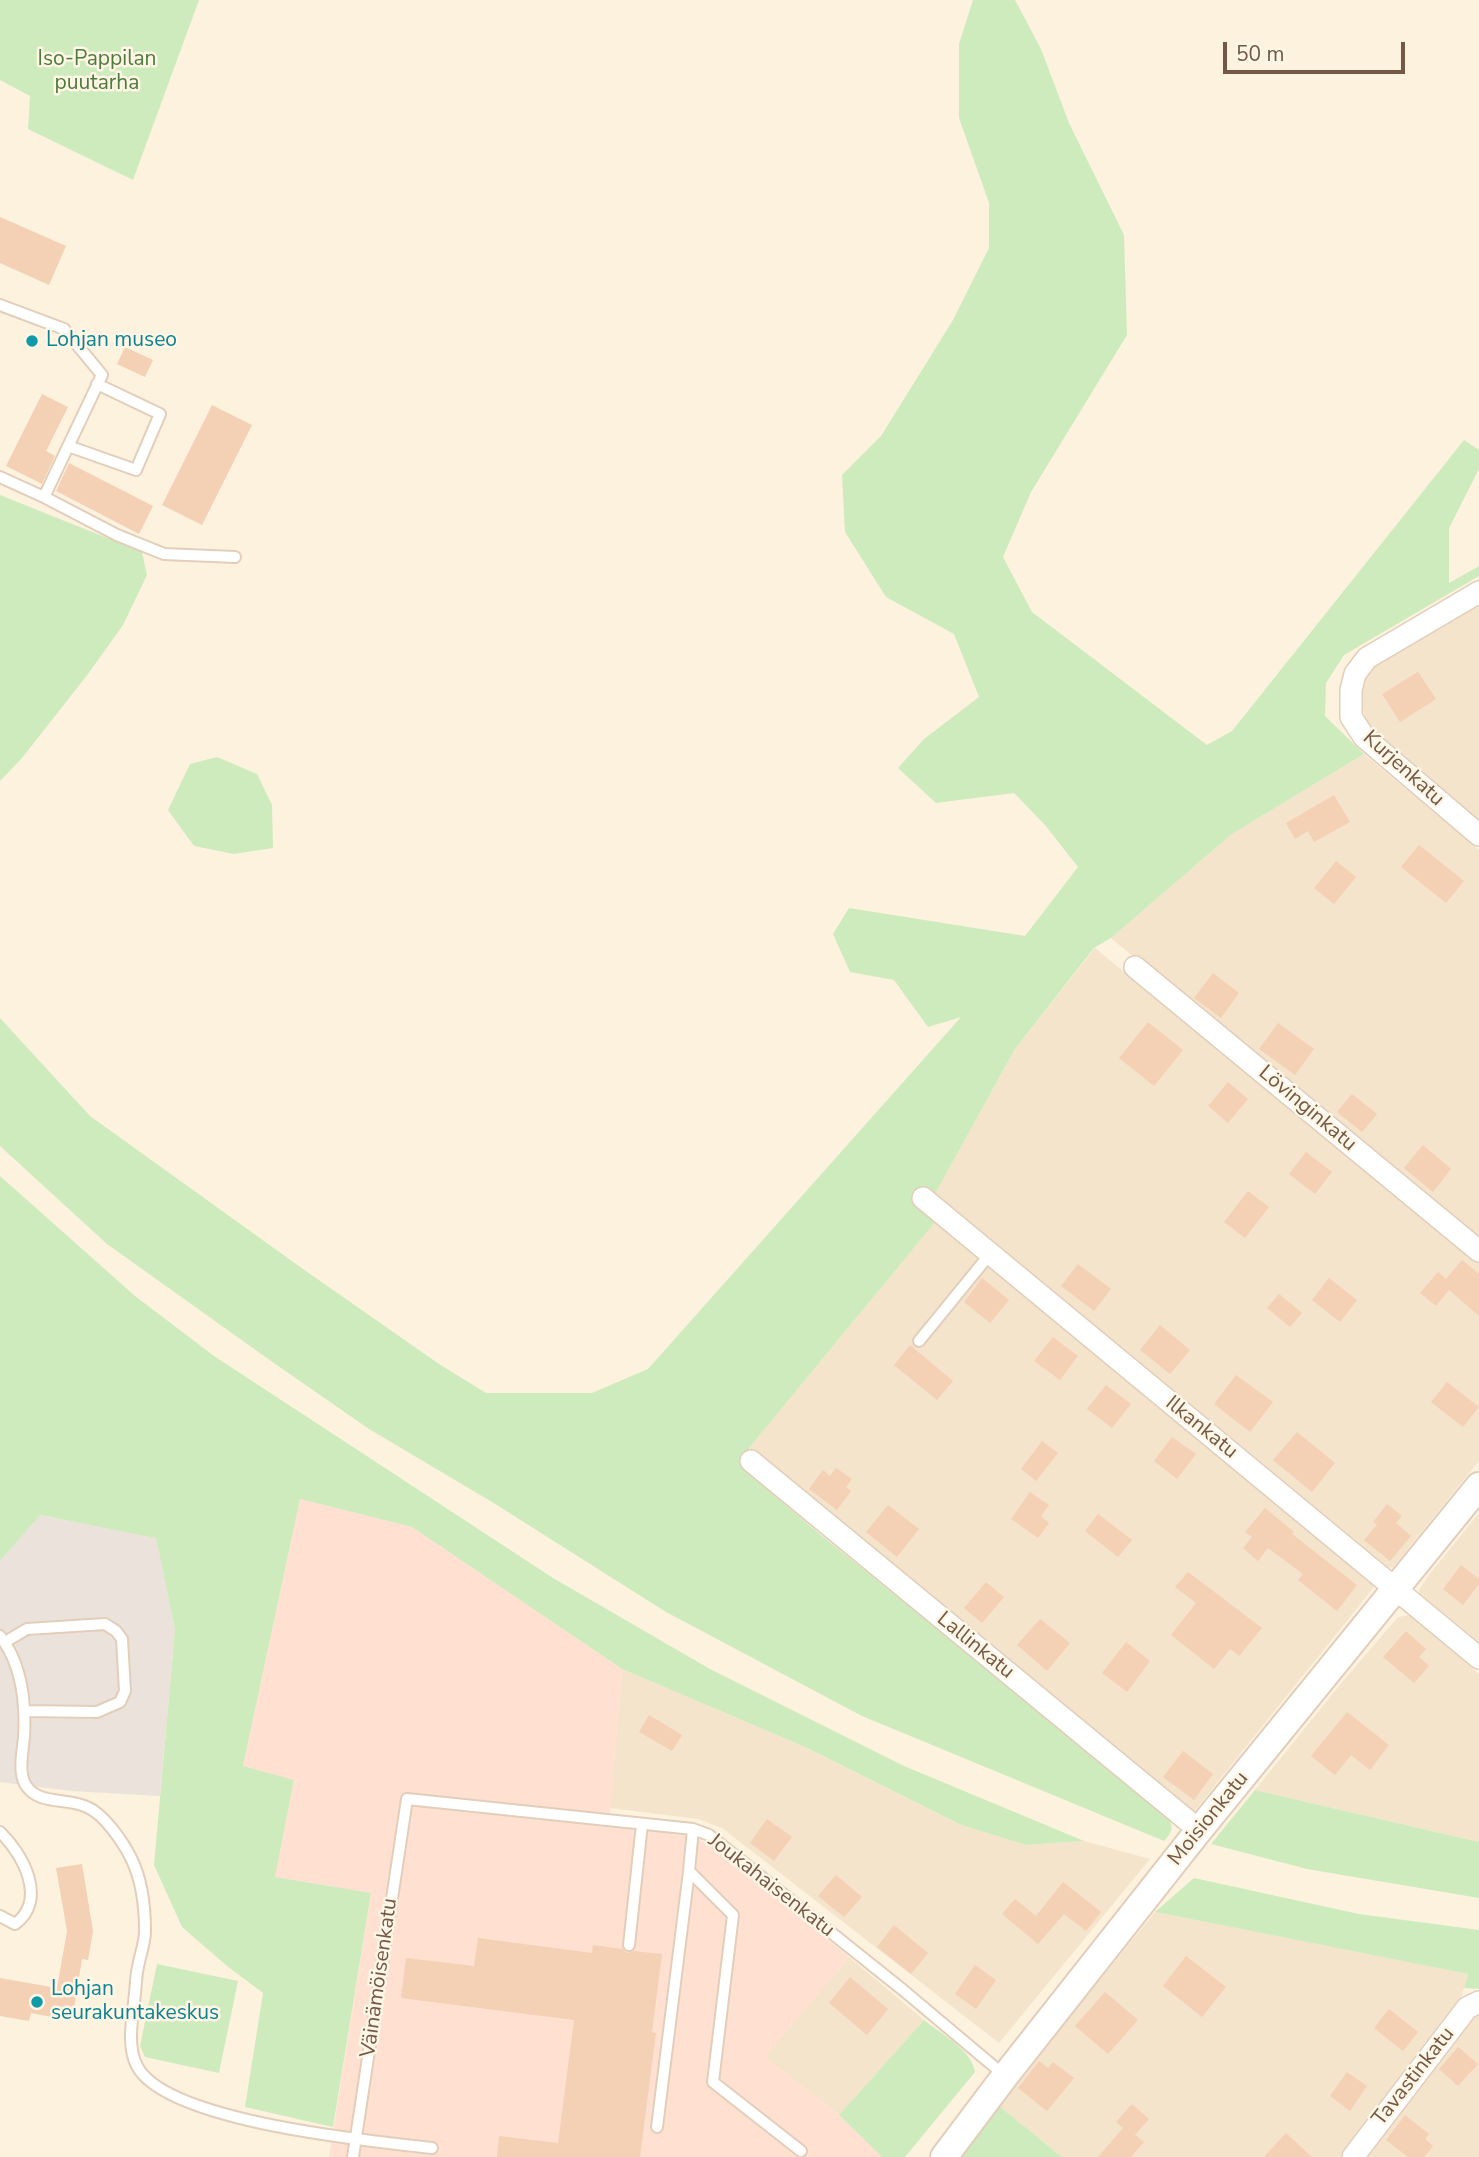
<!DOCTYPE html>
<meta charset="utf-8">
<style>
body{margin:0}
#map{position:relative;width:1479px;height:2157px;overflow:hidden;background:#fdf2de;font-family:"Nunito Sans",sans-serif}
canvas{display:block}
.scale{position:absolute;left:1223px;top:42px;width:182px;height:32px;box-sizing:border-box;border:4px solid #745845;border-top:0;padding-left:9px;font-size:21px;line-height:24px;white-space:nowrap;color:#745845;-webkit-text-stroke:5px #fff6e6;paint-order:stroke}
</style>
<div id="map">
<canvas width="1479" height="2157"></canvas>
<div class="scale">50 m</div>
</div>
<script>
const g = document.querySelector('canvas').getContext('2d');
g.lineJoin = 'round';
function fillPath(path, color) {
  g.fillStyle = color;
  g.fill(path, 'evenodd');
}
function stroke(path, color, width, dash) {
  g.strokeStyle = color;
  g.lineWidth = width;
  g.lineCap = dash ? 'butt' : 'round';
  g.setLineDash(dash || []);
  g.stroke(path);
}
function write(font, color, halo, rows, align = 'center') {
  g.font = font + ' "Nunito Sans",sans-serif';
  g.lineWidth = 5;
  g.setLineDash([]);
  g.textBaseline = 'middle';
  g.strokeStyle = halo;
  g.fillStyle = color;
  for (const [text, x, y, turn = 0] of rows) {
    g.save();
    g.translate(x, y);
    g.rotate((+turn || 0) * Math.PI / 180);
    g.textAlign = isNaN(turn) ? turn : align;
    if (halo) g.strokeText(text, 0, 0);
    g.fillText(text, 0, 0);
    g.restore();
  }
}
fillPath(new Path2D(`
 M1479,603V821L1382,743L1366,721L1361,701L1365,681L1376,663Z
 M1364,754L1479,850V1242L1111,938L1232,834Z
 M1095,948L1479,1263V1461L1393,1567L1388,1568L1381,1565L935,1194L1015,1049Z
 M937,1220L1374,1581V1587L1192,1814L749,1448Z
 M1479,1513V1645L1420,1595L1419,1590L1429,1575Z
 M1410,1615L1479,1674V1842L1255,1790L1343,1681L1398,1617Z
 M622,1669L805,1747L961,1825L1026,1845L1084,1841L1150,1859L999,2043L722,1828L698,1819L610,1808Z
 M1155,1912L1468,1974L1459,2005L1343,2157H1062L998,2105Z
 M849,1957L924,2020L839,2115L764,2057Z
 M1479,2011V2157H1363L1470,2016Z`), '#f5e4cc');
fillPath(new Path2D(`
 M300,1499L412,1527L622,1669L609,1824L689,1836L711,1845L849,1957L765,2057L839,2115L882,2157H329L371,1894L275,1877L294,1780L243,1767Z`), '#ffe0d1');
fillPath(new Path2D(`
 M39,1515L156,1537L175,1630L160,1796L71,1791L0,1782V1561Z`), '#ebe3db');
fillPath(new Path2D(`
 M0,0H199L133,180L28,129L30,96L0,80Z
 M973,0H1015L1041,49L1069,123L1124,235L1127,335L1031,492L1003,557L1032,612L1207,745L1232,731L1464,440L1479,450V469L1449,528V583L1479,566V576L1344,655L1326,683L1325,716L1364,754L1232,834L1111,938L1094,948L1015,1049L935,1194L937,1220L749,1448L748,1473L821,1535L1169,1816C1173,1828 1173,1832 1164,1841L862,1716L666,1612L492,1502L369,1429L271,1361L107,1244L0,1146V1018L90,1116L303,1269L439,1364L486,1393H592L648,1369L961,1017L928,1027L894,980L850,972L833,934L849,908L1025,936L1078,867L1045,825L1014,793L936,803L898,768L924,739L979,697L954,634L886,597L845,532L842,475L881,436L953,320L989,248V203L959,118V44Z
 M0,495L142,552L147,575L123,625L88,674L22,758L0,781Z
 M217,757L257,774L272,805L273,848L234,854L194,846L168,810L190,764Z
 M0,1176L135,1296L214,1356L553,1578L710,1669L904,1766L1084,1841L1026,1845L961,1825L805,1747L622,1669L412,1527L300,1499L243,1766L294,1780L275,1877L371,1893L333,2127L245,2107L263,1993L227,1966L182,1927L154,1865L175,1630L156,1538L40,1515L0,1561Z
 M1255,1790L1479,1842V1898L1307,1869L1211,1844Z
 M1194,1878L1359,1914L1479,1930V1989L1464,1988L1468,1974L1155,1912Z
 M157,1964L238,1981L219,2073L145,2057L140,2046Z
 M924,2020C941,2034 972,2050 975,2072L905,2157H882L839,2115Z
 M998,2105L1062,2157H957Z`), '#ceebbd');
fillPath(new Path2D(`
 M0,217L66,246L49,285L0,263Z
 M125,347L153,360L145,377L117,364Z
 M42,394L68,407L46,451L55,456L42,484L6,466Z
 M212,405L252,425L202,525L162,505Z
 M69,463L153,506L139,534L56,491Z
 M1418,672L1436,699L1400,722L1382,694Z
 M1334,795L1350,822L1314,842L1308,831L1295,839L1286,823Z
 M1419,845L1464,881L1446,903L1401,867Z
 M1336,861L1356,877L1334,904L1314,888Z
 M1213,973L1239,993L1221,1018L1194,998Z
 M1148,1022L1183,1050L1154,1086L1119,1058Z
 M1278,1023L1314,1049L1295,1075L1259,1049Z
 M1228,1082L1248,1099L1228,1123L1208,1106Z
 M1352,1094L1377,1114L1362,1132L1337,1112Z
 M1423,1145L1451,1169L1433,1192L1404,1168Z
 M1306,1152L1332,1172L1315,1194L1289,1174Z
 M1248,1191L1269,1207L1245,1238L1224,1222Z
 M1462,1260L1479,1274V1316L1449,1290L1436,1306L1420,1293L1438,1272L1446,1279Z
 M1078,1264L1111,1289L1094,1311L1061,1286Z
 M982,1278L1009,1300L990,1323L964,1302Z
 M1329,1278L1357,1300L1340,1322L1312,1300Z
 M1279,1294L1302,1313L1290,1327L1267,1308Z
 M1160,1325L1190,1350L1170,1374L1140,1350Z
 M1053,1337L1078,1356L1060,1380L1034,1361Z
 M910,1345L953,1381L937,1400L894,1365Z
 M1236,1375L1273,1402L1250,1432L1214,1404Z
 M1447,1382L1479,1407L1463,1427L1431,1402Z
 M1106,1385L1131,1404L1112,1428L1087,1409Z
 M1297,1432L1335,1463L1312,1492L1273,1460Z
 M1172,1437L1196,1454L1177,1479L1154,1461Z
 M1042,1441L1058,1453L1036,1481L1021,1469Z
 M836,1468L852,1479L846,1487L851,1491L837,1510L809,1489L823,1470L830,1476Z
 M1030,1492L1049,1505L1041,1516L1049,1523L1038,1538L1011,1519Z
 M1387,1504L1402,1516L1396,1523L1411,1536L1390,1561L1364,1540L1377,1525L1373,1522Z
 M888,1505L919,1529L897,1557L866,1532Z
 M1265,1508L1294,1532L1292,1534L1357,1585L1337,1611L1298,1580L1303,1574L1268,1548L1258,1561L1243,1548L1252,1537L1245,1532Z
 M1098,1514L1132,1540L1118,1557L1085,1531Z
 M1461,1565L1479,1579V1584L1463,1605L1443,1589Z
 M1188,1572L1262,1628L1239,1656L1230,1649L1214,1669L1171,1635L1196,1603L1175,1587Z
 M986,1582L1004,1597L982,1623L964,1608Z
 M1040,1619L1070,1643L1047,1671L1017,1645Z
 M1406,1631L1426,1649L1419,1657L1429,1666L1414,1683L1383,1657Z
 M1126,1642L1150,1661L1127,1692L1102,1673Z
 M1347,1712L1389,1745L1370,1770L1351,1755L1335,1775L1311,1756Z
 M649,1715L682,1735L672,1751L639,1732Z
 M1183,1751L1213,1774L1194,1800L1163,1777Z
 M767,1819L792,1837L774,1861L750,1843Z
 M82,1864L93,1931L88,1960L82,1959L72,2021L31,2013L29,2021L0,2016V1978L57,1988L67,1931L56,1868Z
 M836,1875L862,1897L844,1917L818,1896Z
 M1063,1882L1101,1912L1086,1931L1064,1914L1038,1944L1002,1914L1015,1899L1036,1916Z
 M894,1925L928,1953L911,1974L877,1947Z
 M478,1938L592,1953L593,1945L622,1949L627,1953L634,1951L662,1954L652,2032L656,2033L640,2157H497L499,2136L558,2143L574,2020L401,1998L406,1958L474,1966Z
 M1186,1956L1226,1987L1202,2017L1163,1986Z
 M975,1965L996,1980L976,2009L955,1994Z
 M850,1977L888,2009L867,2035L829,2003Z
 M1105,1992L1138,2020L1108,2054L1075,2026Z
 M1389,2009L1418,2032L1403,2051L1374,2028Z
 M1458,2047L1478,2064L1458,2086L1439,2069Z
 M1039,2061L1048,2068L1053,2062L1074,2078L1047,2111L1018,2088Z
 M1347,2072L1367,2086L1350,2111L1330,2096Z
 M1132,2104L1149,2119L1135,2135L1144,2142L1131,2157H1098L1123,2128L1116,2122Z
 M1405,2115L1429,2134L1425,2139L1433,2146L1424,2157H1408L1386,2140Z
 M1286,2133L1312,2157H1264Z`), '#f4d0b5');
const service = new Path2D(`
 M0,305L64,329L102,375L44,497L0,477
 M68,446L136,470L160,414L97,384
 M44,497L117,535L164,554L235,557
 M919,1341L990,1254
 M0,1636C22,1664 26,1702 24,1737C23,1750 18,1771 25,1784C38,1806 66,1797 87,1807C104,1814 123,1842 131,1858C142,1880 145,1907 145,1931C145,1943 140,1955 138,1967C136,1975 136,1984 135,1993C133,2016 126,2045 137,2066C166,2122 371,2141 432,2148
 M5,1642L27,1629L105,1624L116,1631L122,1639L125,1691L120,1702L97,1712L25,1711
 M693,1829L689,1871L733,1915L713,2082L801,2151
 M0,1832C23,1854 48,1900 15,1924L0,1916
 M629,1945L642,1824
 M657,2127L689,1871
 M353,2157L407,1799L693,1829L709,1835L903,1990L1004,2075`);
const minor = new Path2D(`
 M1479,592L1367,658L1355,674L1351,690V717L1364,737L1479,835
 M1135,967L1479,1251
 M923,1198L1479,1658
 M751,1461L1199,1830
 M1353,2157L1467,2008L1479,2002`);
const tertiary = new Path2D(`
 M944,2157L1005,2076L1196,1834L1479,1486`);
stroke(service, '#e2ceba', 14);
stroke(minor, '#e2ceba', 24);
stroke(tertiary, '#e2ceba', 30);
stroke(service, '#fff', 10);
stroke(minor, '#fff', 21);
stroke(tertiary, '#fff', 26);
for (const [x, y, r, color] of [
 [32,341,7,"#0f9aa8"],
 [37,2002,7,"#0f9aa8"]
]) {
  const dot = new Path2D();
  dot.arc(x, y, r, 0, 2 * Math.PI);
  g.fillStyle = color;
  g.fill(dot);
  stroke(dot, '#fff6e6', 2.5);
}
write('21px', '#4d7b3d', '#fff6e6', [
 ["Iso-Pappilan",97,60],
 ["puutarha",97,84]
]);
write('21px', '#0d838f', '#fff6e6', [
 ["Lohjan museo",46,341],
 ["Lohjan",51,1990],
 ["seurakuntakeskus",51,2014]
], 'left');
write('21px', '#745845', '#fff6e6', [
 ["Kurjenkatu",1403,769,42],
 ["Lövinginkatu",1307,1109,40],
 ["Ilkankatu",1201,1428,39],
 ["Lallinkatu",975,1646,39],
 ["Moisionkatu",1209,1819,-51],
 ["Joukahaisenkatu",771,1886,38],
 ["Väinämöisenkatu",380,1978,-82],
 ["Tavastinkatu",1414,2077,-52]
]);
</script>
